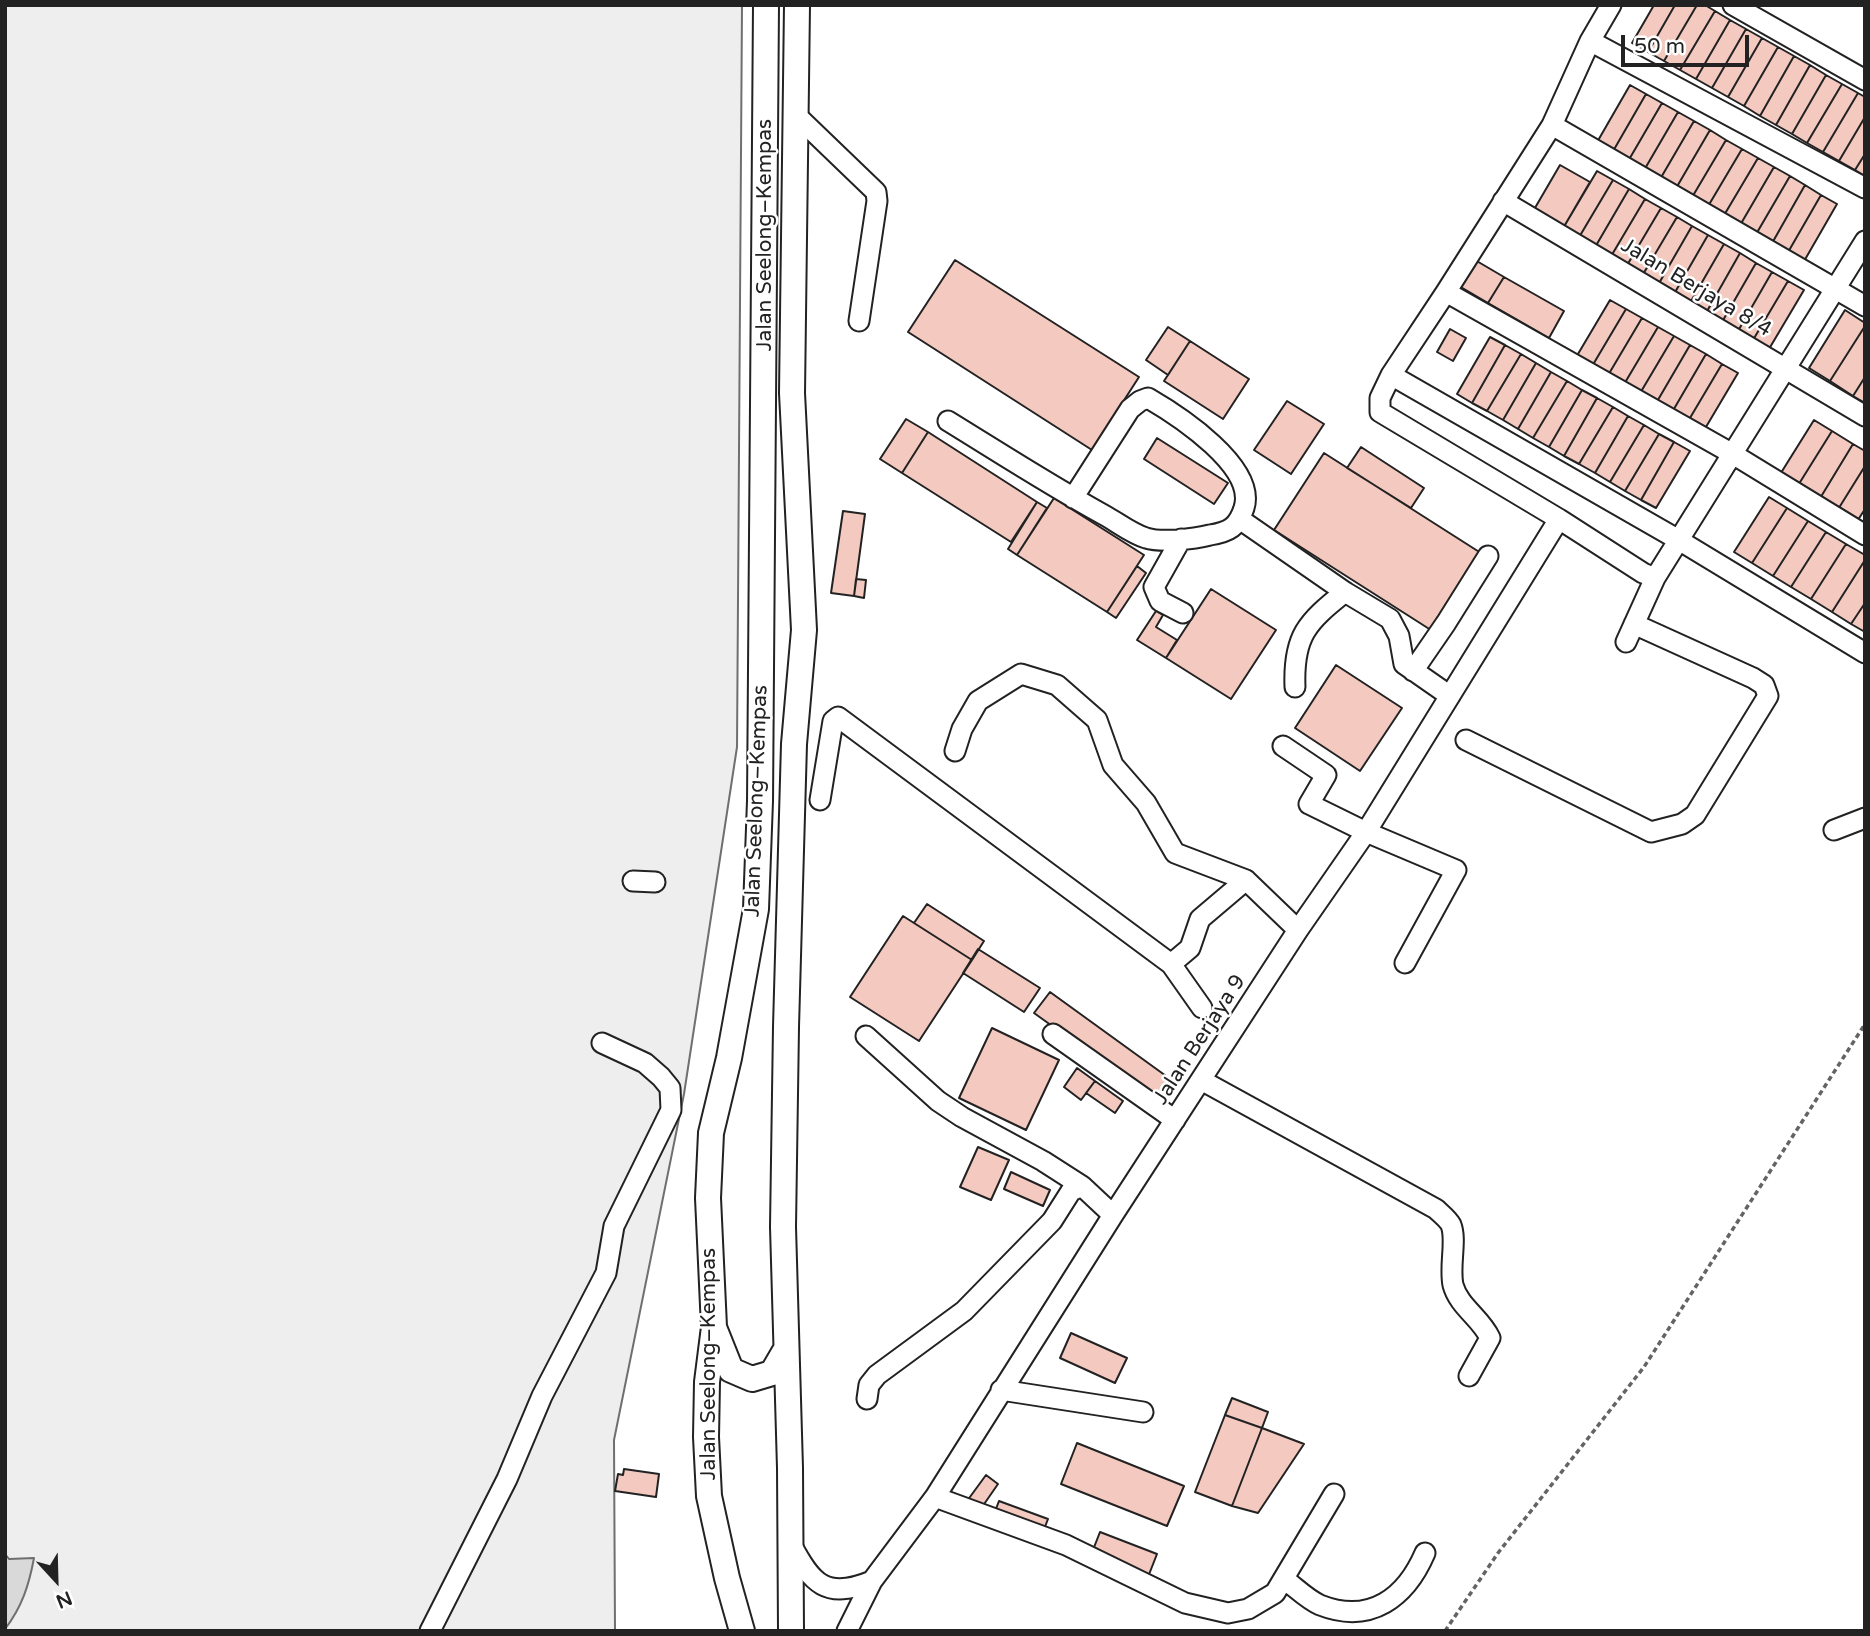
<!DOCTYPE html>
<meta charset="utf-8">
<style>
body{margin:0}
#map{position:relative;width:1870px;height:1636px;overflow:hidden;background:#fff;font-family:"Varela Round",sans-serif}
canvas{display:block}
.frame{position:absolute;inset:0;border:7px solid #222;pointer-events:none}
.north{position:absolute;left:21px;top:1545px;width:70px;height:70px;-webkit-text-stroke:5px #fff;paint-order:stroke;rotate:158deg;font-size:19px;font-weight:700;line-height:28px;text-align:center;color:#222}
.north::after{content:'';display:block;margin:auto;width:24px;height:32px;background:#222;clip-path:polygon(50% 0,100% 100%,50% 72%,0 100%)}
.scale{position:absolute;left:1621px;top:35px;width:128px;height:32px;box-sizing:border-box;border:4px solid #222;border-top:0;padding-left:9px;font-size:21px;line-height:24px;white-space:nowrap;color:#222;-webkit-text-stroke:5px #fff;paint-order:stroke}
</style>
<div id="map">
<canvas width="1870" height="1636"></canvas>
<div class="frame"></div>
<div class="north">N</div>
<div class="scale">50 m</div>
</div>
<script>
const g = document.querySelector('canvas').getContext('2d');
g.lineJoin = 'round';
function fillPath(path, color) {
  g.fillStyle = color;
  g.fill(path, 'evenodd');
}
function stroke(path, color, width, dash) {
  g.strokeStyle = color;
  g.lineWidth = width;
  g.lineCap = dash ? 'butt' : 'round';
  g.setLineDash(dash || []);
  g.stroke(path);
}
function write(font, color, halo, rows, align = 'center') {
  g.font = font + ' "Varela Round",sans-serif';
  g.lineWidth = 5;
  g.setLineDash([]);
  g.textBaseline = 'middle';
  g.strokeStyle = halo;
  g.fillStyle = color;
  for (const [text, x, y, turn = 0] of rows) {
    g.save();
    g.translate(x, y);
    g.rotate((+turn || 0) * Math.PI / 180);
    g.textAlign = isNaN(turn) ? turn : align;
    if (halo) g.strokeText(text, 0, 0);
    g.fillText(text, 0, 0);
    g.restore();
  }
}
const green = new Path2D(`
 M5,5H742L737,747L684,1094L614,1440L615,1631H5Z`);
fillPath(green, '#eee');
stroke(green, '#6f6f6f', 2);
const water = new Path2D(`
 M5,1554L9,1559L34,1558C29,1585 22,1607 5,1629Z`);
fillPath(water, '#d9d9d9');
stroke(water, '#6f6f6f', 2);
const building = new Path2D(`
 M1654,5H1675L1648,52L1632,43Z
 M1675,5H1697L1664,61L1648,52Z
 M1697,5H1705L1715,11L1680,70L1664,61Z
 M1715,11L1730,20L1696,79L1680,70Z
 M1730,20L1746,29L1712,88L1696,79Z
 M1746,29L1762,38L1728,97L1712,88Z
 M1762,38L1778,47L1744,106L1728,97Z
 M1778,47L1794,56L1760,116L1744,106Z
 M1794,56L1810,65L1776,125L1760,116Z
 M1810,65L1826,75L1792,134L1776,125Z
 M1826,75L1842,84L1807,143L1792,134Z
 M1842,84L1858,93L1823,152L1807,143Z
 M1630,85L1646,94L1612,153L1596,144Z
 M1858,93L1865,97V117L1839,161L1823,152Z
 M1646,94L1662,103L1627,163L1612,153Z
 M1662,103L1678,112L1643,172L1627,163Z
 M1678,112L1694,121L1659,181L1643,172Z
 M1865,117V154L1855,170L1839,161Z
 M1694,121L1710,130L1675,190L1659,181Z
 M1710,130L1726,140L1691,199L1675,190Z
 M1726,140L1742,149L1707,208L1691,199Z
 M1742,149L1758,158L1723,217L1707,208Z
 M1865,154V176L1855,170Z
 M1758,158L1774,167L1739,227L1723,217Z
 M1560,165L1590,182L1562,230L1532,213Z
 M1774,167L1790,176L1755,236L1739,227Z
 M1597,171L1613,180L1578,239L1562,230Z
 M1790,176L1805,185L1771,245L1755,236Z
 M1613,180L1629,189L1594,249L1578,239Z
 M1805,185L1821,195L1787,254L1771,245Z
 M1629,189L1645,199L1610,258L1594,249Z
 M1821,195L1837,204L1803,263L1787,254Z
 M1645,199L1661,208L1626,267L1610,258Z
 M1661,208L1677,217L1642,276L1626,267Z
 M1677,217L1692,226L1658,285L1642,276Z
 M1692,226L1708,235L1674,294L1658,285Z
 M1708,235L1724,244L1690,303L1674,294Z
 M1724,244L1740,253L1706,313L1690,303Z
 M1740,253L1756,263L1722,322L1706,313Z
 M955,260L1139,377L1092,450L908,332Z
 M1475,260L1504,277L1488,303L1459,286Z
 M1756,263L1772,272L1738,331L1722,322Z
 M1772,272L1788,281L1753,340L1738,331Z
 M1504,277L1564,311L1549,338L1488,303Z
 M1788,281L1804,290L1769,349L1753,340Z
 M1610,300L1626,309L1591,368L1575,359Z
 M1626,309L1642,318L1607,377L1591,368Z
 M1845,310L1865,323V326L1830,381L1809,368Z
 M1642,318L1658,327L1623,386L1607,377Z
 M1865,326V377L1853,396L1830,381Z
 M1168,327L1190,341L1168,375L1146,360Z
 M1658,327L1674,336L1639,395L1623,386Z
 M1450,329L1466,338L1453,361L1437,352Z
 M1674,336L1690,345L1655,405L1639,395Z
 M1490,337L1505,345L1472,403L1457,394Z
 M1190,341L1249,379L1223,419L1164,381Z
 M1505,345L1521,354L1487,411L1472,403Z
 M1690,345L1706,354L1671,414L1655,405Z
 M1521,354L1536,363L1503,420L1487,411Z
 M1706,354L1722,364L1687,423L1671,414Z
 M1536,363L1551,372L1518,429L1503,420Z
 M1722,364L1738,373L1703,432L1687,423Z
 M1551,372L1567,381L1533,438L1518,429Z
 M1865,377V403L1853,396Z
 M1567,381L1582,390L1549,447L1533,438Z
 M1582,390L1597,398L1564,456L1549,447Z
 M1597,398L1613,407L1579,464L1564,456Z
 M1287,401L1324,424L1291,474L1254,450Z
 M1613,407L1628,416L1595,473L1579,464Z
 M1628,416L1644,425L1610,482L1595,473Z
 M906,419L928,432L902,473L880,459Z
 M1814,420L1832,431L1797,487L1779,476Z
 M1644,425L1659,434L1625,491L1610,482Z
 M1832,431L1853,444L1819,500L1797,487Z
 M928,432L1037,502L1011,542L902,473Z
 M1659,434L1674,442L1641,500L1625,491Z
 M1157,438L1228,483L1214,504L1144,459Z
 M1674,442L1690,451L1656,508L1641,500Z
 M1853,444L1865,451V466L1837,511L1819,500Z
 M1361,447L1424,488L1411,508L1347,468Z
 M1324,453L1484,555L1434,632L1274,530Z
 M1865,466V509L1856,523L1837,511Z
 M1769,497L1787,508L1752,563L1734,552Z
 M1054,498L1144,555L1107,612L1017,555Z
 M1037,502L1047,508L1017,555L1008,549Z
 M1787,508L1808,521L1773,576L1752,563Z
 M843,511L865,514L854,596L831,593Z
 M1808,521L1826,532L1791,587L1773,576Z
 M1826,532L1846,544L1811,599L1791,587Z
 M1846,544L1865,555V560L1832,612L1811,599Z
 M1865,560V603L1851,624L1832,612Z
 M1137,566L1146,573L1116,618L1107,612Z
 M856,579L866,580L864,598L854,596Z
 M1211,589L1276,630L1231,699L1166,658Z
 M1865,603V632L1851,624Z
 M1156,611L1163,615L1156,627L1177,640L1166,658L1137,640Z
 M1336,665L1402,708L1360,771L1295,728Z
 M927,904L984,941L972,960L914,923Z
 M903,916L972,960L919,1041L850,997Z
 M978,949L1040,988L1024,1012L963,973Z
 M1050,992L1173,1081L1158,1102L1034,1013Z
 M992,1028L1059,1060L1026,1130L959,1098Z
 M1077,1068L1095,1081L1081,1100L1064,1087Z
 M1095,1081L1123,1101L1115,1113L1086,1093Z
 M978,1147L1009,1160L991,1200L960,1187Z
 M1011,1172L1050,1190L1043,1206L1004,1189Z
 M1071,1333L1127,1358L1115,1383L1060,1358Z
 M1232,1398L1268,1412L1262,1428L1225,1415Z
 M1225,1415L1262,1428L1232,1506L1195,1492Z
 M1262,1428L1304,1444L1258,1513L1232,1506Z
 M1077,1443L1184,1486L1167,1526L1061,1484Z
 M624,1469L659,1474L656,1497L615,1491L618,1474L623,1475Z
 M986,1475L998,1484L980,1510L967,1501Z
 M999,1501L1048,1519L1043,1532L994,1514Z
 M1100,1532L1157,1554L1148,1577L1091,1555Z`);
fillPath(building, '#f3c9c0');
stroke(building, '#222', 2);
const minor = new Path2D(`
 M1611,5L1590,41L1552,125L1446,292L1391,375L1380,398V412L1559,519L1643,573L1655,578L1865,241
 M1733,5L1865,80
 M1590,41L1865,188
 M797,116L876,192L877,201L859,321
 M1552,125L1865,306
 M1503,201L1865,416
 M1446,292L1731,453L1865,535
 M1391,375L1677,539L1865,653
 M948,421C1000,453 1051,486 1104,515C1117,522 1132,534 1146,538C1162,543 1194,539 1210,535C1229,532 1238,527 1244,508C1257,467 1179,416 1148,398L1140,401L1130,409L1073,498
 M1241,520L1345,592L1390,619L1399,636L1404,664L1450,696
 M1181,539L1154,587L1160,601L1183,613
 M1626,642L1655,578
 M1413,671L1446,623L1488,556
 M1295,687C1293,636 1307,622 1345,592
 M1466,740L1651,832L1682,824L1695,815L1768,696L1764,685L1753,678L1634,624
 M1283,746L1326,775L1309,804L1366,832L1456,870L1405,963
 M955,751L962,729L978,701L1021,674L1057,685L1097,720L1113,765L1146,803L1175,853L1246,880
 M820,800L833,721L838,717L1171,964L1190,948L1200,919L1246,880L1298,930
 M1834,830L1865,818
 M633,881L655,882
 M1171,964L1202,1008
 M1053,1034L1175,1120
 M866,1036L938,1101L962,1117L1043,1161L1082,1186
 M1201,1080L1436,1209C1440,1213 1448,1219 1451,1225C1457,1240 1449,1266 1453,1285C1459,1307 1481,1318 1490,1338L1469,1376
 M1001,1390L1143,1412
 M867,1399L869,1385L877,1375L964,1311L1052,1221L1071,1191L1082,1186L1113,1215
 M935,1497L1066,1545L1185,1603L1228,1613L1248,1609L1275,1593L1334,1494
 M791,1544C812,1584 826,1600 872,1581L847,1631
 M1284,1579C1295,1587 1308,1600 1320,1605C1371,1625 1406,1597 1425,1553
 M872,1581L935,1497L1113,1215L1298,930L1366,832L1559,519
 M430,1631L507,1479L542,1396L606,1273L614,1226L671,1110L670,1088L661,1077L645,1063L602,1043`);
const major = new Path2D(`
 M715,1330L731,1370L752,1379L772,1373L786,1349
 M742,1631L727,1578L709,1496L706,1437L707,1382L714,1327L708,1198L711,1133L729,1058L756,909L760,801L766,5
 M791,1631L790,1468L783,1227L786,1027L794,744L804,630L792,393L797,5`);
stroke(minor, '#222', 23);
stroke(major, '#222', 28);
stroke(new Path2D(`
 M1445,1631L1498,1553L1644,1367L1865,1024`), '#646464', 3.5, [5, 3.5]);
stroke(minor, '#fff', 19);
stroke(major, '#fff', 24);
write('21px', '#222', '#fff', [
 ["Jalan Seelong–Kempas",765,235,-90],
 ["Jalan Berjaya 8/4",1696,288,31],
 ["Jalan Seelong–Kempas",757,801,-88],
 ["Jalan Berjaya 9",1200,1040,-57],
 ["Jalan Seelong–Kempas",709,1364,-90]
]);
</script>
